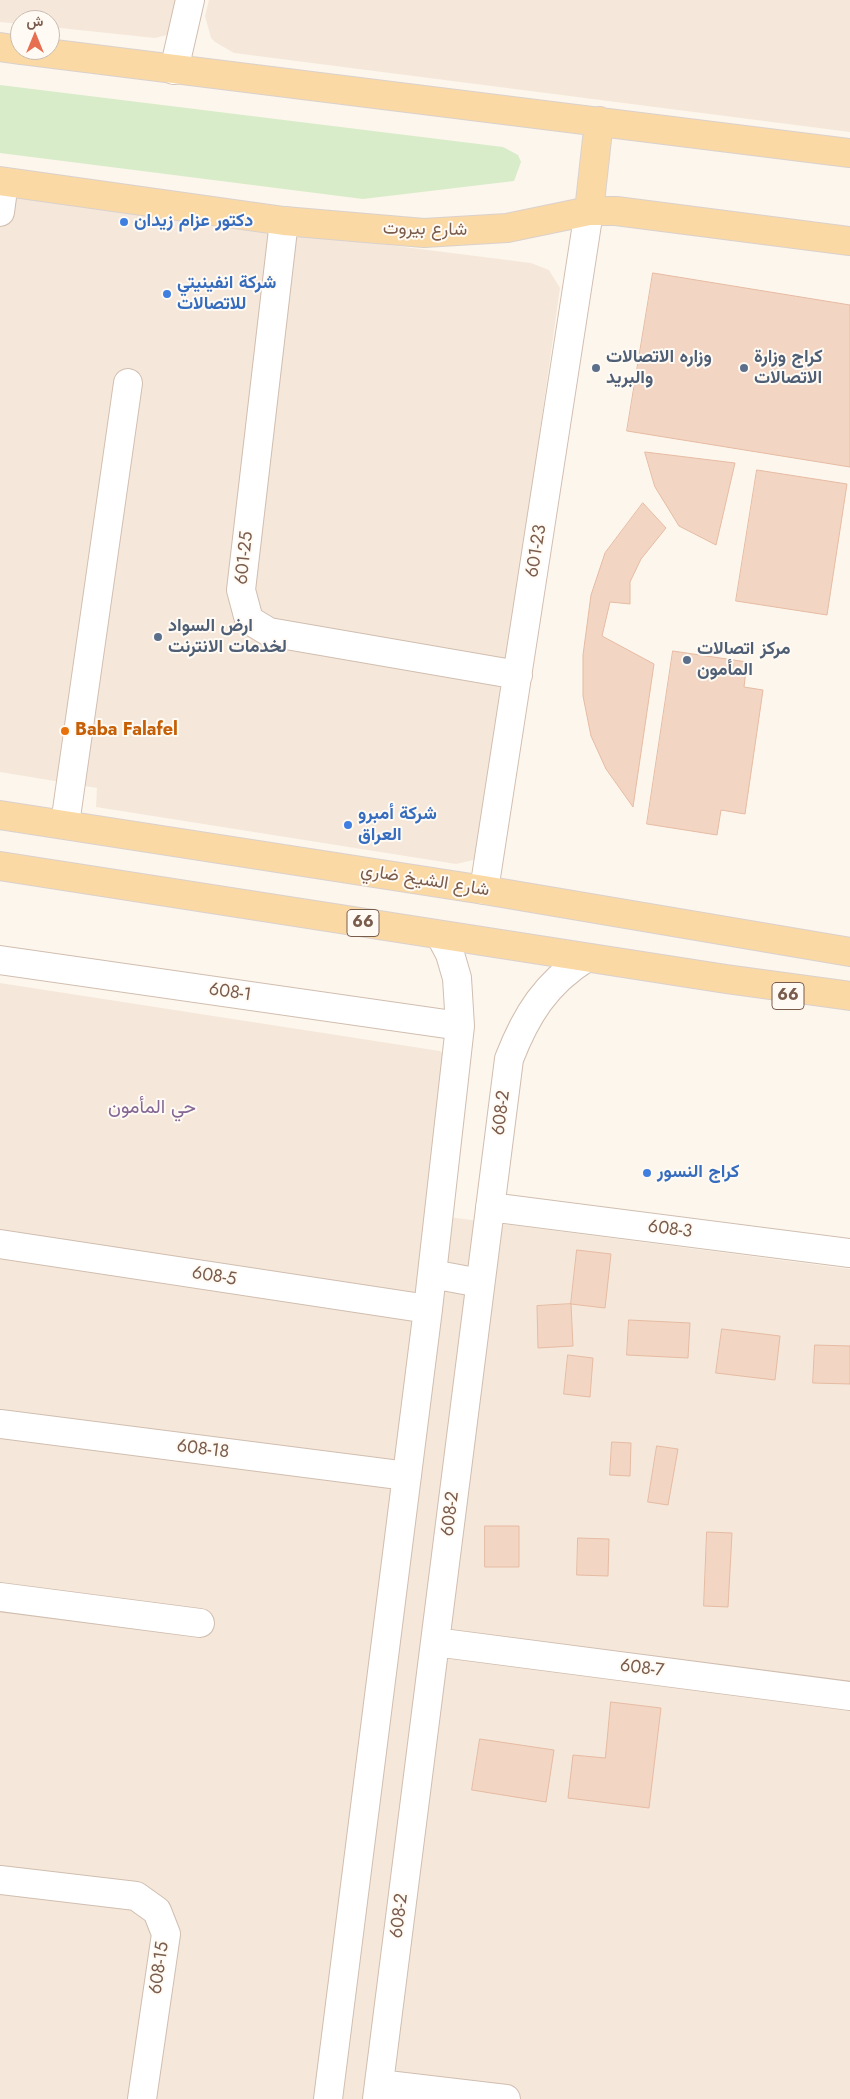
<!DOCTYPE html>
<meta charset="utf-8">
<style>
body{margin:0}
#map{position:relative;width:850px;height:2099px;overflow:hidden;background:#fdf6ec;font-family:Jost,Vazirmatn,sans-serif}
canvas{display:block}
.north{position:absolute;left:10px;top:10px;width:50px;height:50px;box-sizing:border-box;background:#fffaf3;border:1px solid #cabbb1;border-radius:50%;rotate:0deg;font-size:14px;font-weight:700;line-height:20px;text-align:center;color:#7a5c4d}
.north::after{content:'';display:block;margin:auto;width:18px;height:22px;background:#e76f51;clip-path:polygon(50% 0,100% 100%,50% 72%,0 100%)}
</style>
<div id="map">
<canvas width="850" height="2099"></canvas>
<div class="north">ش</div>
</div>
<script>
const g = document.querySelector('canvas').getContext('2d');
g.lineJoin = 'round';
function fillPath(path, color) {
  g.fillStyle = color;
  g.fill(path, 'evenodd');
}
function stroke(path, color, width, dash) {
  g.strokeStyle = color;
  g.lineWidth = width;
  g.lineCap = dash ? 'butt' : 'round';
  g.setLineDash(dash || []);
  g.stroke(path);
}
function write(font, color, halo, rows, align = 'center') {
  g.font = font + ' Jost,Vazirmatn,sans-serif';
  g.lineWidth = 4;
  g.setLineDash([]);
  g.textBaseline = 'middle';
  g.strokeStyle = halo;
  g.fillStyle = color;
  for (const [text, x, y, turn = 0] of rows) {
    g.save();
    g.translate(x, y);
    g.rotate((+turn || 0) * Math.PI / 180);
    g.textAlign = isNaN(turn) ? turn : align;
    if (halo) g.strokeText(text, 0, 0);
    g.fillText(text, 0, 0);
    g.restore();
  }
}
fillPath(new Path2D(`
 M0,0H183L171,34L155,38L50,27V20H20V24L0,22Z
 M209,0H850V132L234,53L215,42L211,38L205,16Z
 M0,196L531,263L549,270L560,288L483,838L478,859L456,864L96,807L97,788L0,772Z
 M0,983L440,1051L447,1057L433,1215L850,1269V2099H0Z`), '#f5e8da');
fillPath(new Path2D(`
 M0,85L503,147L518,155L521,162L514,181L363,199L0,153Z`), '#d8ecc9');
const building = new Path2D(`
 M653,273L850,305V467L627,431Z
 M645,452L735,463L716,545L679,526L655,487Z
 M757,470L847,484L827,615L736,601Z
 M643,503L666,528L641,559L630,582V604L610,602L602,636L654,664L633,807L606,769L591,736L583,696V655L591,595L605,553Z
 M673,651L747,662L744,687L763,690L745,814L721,810L717,835L647,824Z
 M577,1250L611,1254L605,1308L571,1304Z
 M571,1304L573,1346L538,1348L537,1306Z
 M629,1320L690,1323L688,1358L627,1355Z
 M722,1329L780,1336L775,1380L716,1373Z
 M815,1345L850,1346V1384L813,1383Z
 M568,1355L593,1358L590,1397L564,1394Z
 M612,1442L631,1443L630,1476L610,1475Z
 M657,1446L678,1449L668,1505L648,1502Z
 M485,1526H519V1567H485Z
 M707,1532L732,1533L728,1607L704,1606Z
 M578,1538L609,1539L608,1576L577,1575Z
 M611,1702L661,1708L649,1808L568,1798L573,1755L605,1758Z
 M480,1739L554,1750L546,1802L472,1790Z`);
fillPath(building, '#f3d5c3');
stroke(building, '#e6bba3', 1);
const minor = new Path2D(`
 M174,70L190,0
 M0,212L4,182
 M284,221L241,590L249,620L269,632L518,675
 M65,824L128,383
 M484,890L589,211
 M0,960L460,1026
 M490,1207L850,1253
 M0,1244L428,1309
 M432,1274L480,1283
 M0,1424L407,1476
 M0,1597L200,1623
 M435,1642L850,1696
 M0,1880L136,1896L157,1911L166,1934L142,2099
 M379,2084L506,2099
 M328,2099L428,1309L460,1026L457,978L450,954L440,935
 M377,2099L509,1059C526,1015 546,983 586,958`);
const major = new Path2D(`
 M0,47L20,50
 M22,50L850,153
 M0,181L284,221L424,233L507,228L589,211H616L850,241
 M589,211L599,121
 M0,815L484,890L850,952
 M0,866L726,979L850,996`);
stroke(minor, '#d1beb0', 30);
stroke(major, '#dad1cd', 30);
stroke(minor, '#fff', 28);
stroke(major, '#fbd9a5', 28);
for (const [x, y, r, color] of [
 [124,222,5,"#3f7fe0"],
 [167,294,5,"#3f7fe0"],
 [596,368,5,"#5c6f8a"],
 [744,368,5,"#5c6f8a"],
 [158,637,5,"#5c6f8a"],
 [687,660,5,"#5c6f8a"],
 [65,731,5,"#e8710a"],
 [348,825,5,"#3f7fe0"],
 [647,1173,5,"#3f7fe0"]
]) {
  const dot = new Path2D();
  dot.arc(x, y, r, 0, 2 * Math.PI);
  g.fillStyle = color;
  g.fill(dot);
  stroke(dot, '#fffaf3', 2);
}
for (const [x, y, w] of [
 [363,923,32],
 [788,996,32]
]) {
  const box = new Path2D();
  box.roundRect(x - w / 2, y - 13.5, w, 27, 4);
  g.fillStyle = '#fffaf3';
  g.fill(box);
  stroke(box, '#7a5c4d', 1);
}
write('bold 16px', '#7a5c4d', null, [
 ["66",363,923],
 ["66",788,996]
]);
write('bold 18px', '#366cbe', '#fffaf3', [
 ["دكتور عزام زيدان",134,222],
 ["شركة انفينيتي",177,284],
 ["للاتصالات",177,305],
 ["شركة أمبرو",358,815],
 ["العراق",358,836],
 ["كراج النسور",657,1173]
], 'left');
write('18px', '#7a5c4d', '#fffaf3', [
 ["شارع بيروت",425,230,1],
 ["601-23",537,551,-81],
 ["601-25",245,558,-84],
 ["شارع الشيخ ضاري",425,881,9],
 ["608-1",230,993,8],
 ["608-2",502,1113,-83],
 ["608-3",670,1230,7],
 ["608-5",214,1277,9],
 ["608-18",203,1450,7],
 ["608-2",451,1514,-83],
 ["608-7",642,1669,7],
 ["608-2",400,1916,-83],
 ["608-15",160,1968,-82]
]);
write('bold 18px', '#4e5e75', '#fffaf3', [
 ["وزاره الاتصالات",606,358],
 ["والبريد",606,379],
 ["كراج وزارة",754,358],
 ["الاتصالات",754,379],
 ["ارض السواد",168,627],
 ["لخدمات الانترنت",168,648],
 ["مركز اتصالات",697,650],
 ["المأمون",697,671]
], 'left');
write('bold 18px', '#c56008', '#fffaf3', [
 ["Baba Falafel",75,731]
], 'left');
write('19px', '#846695', '#fffaf3', [
 ["حي المأمون",152,1108]
]);
</script>
